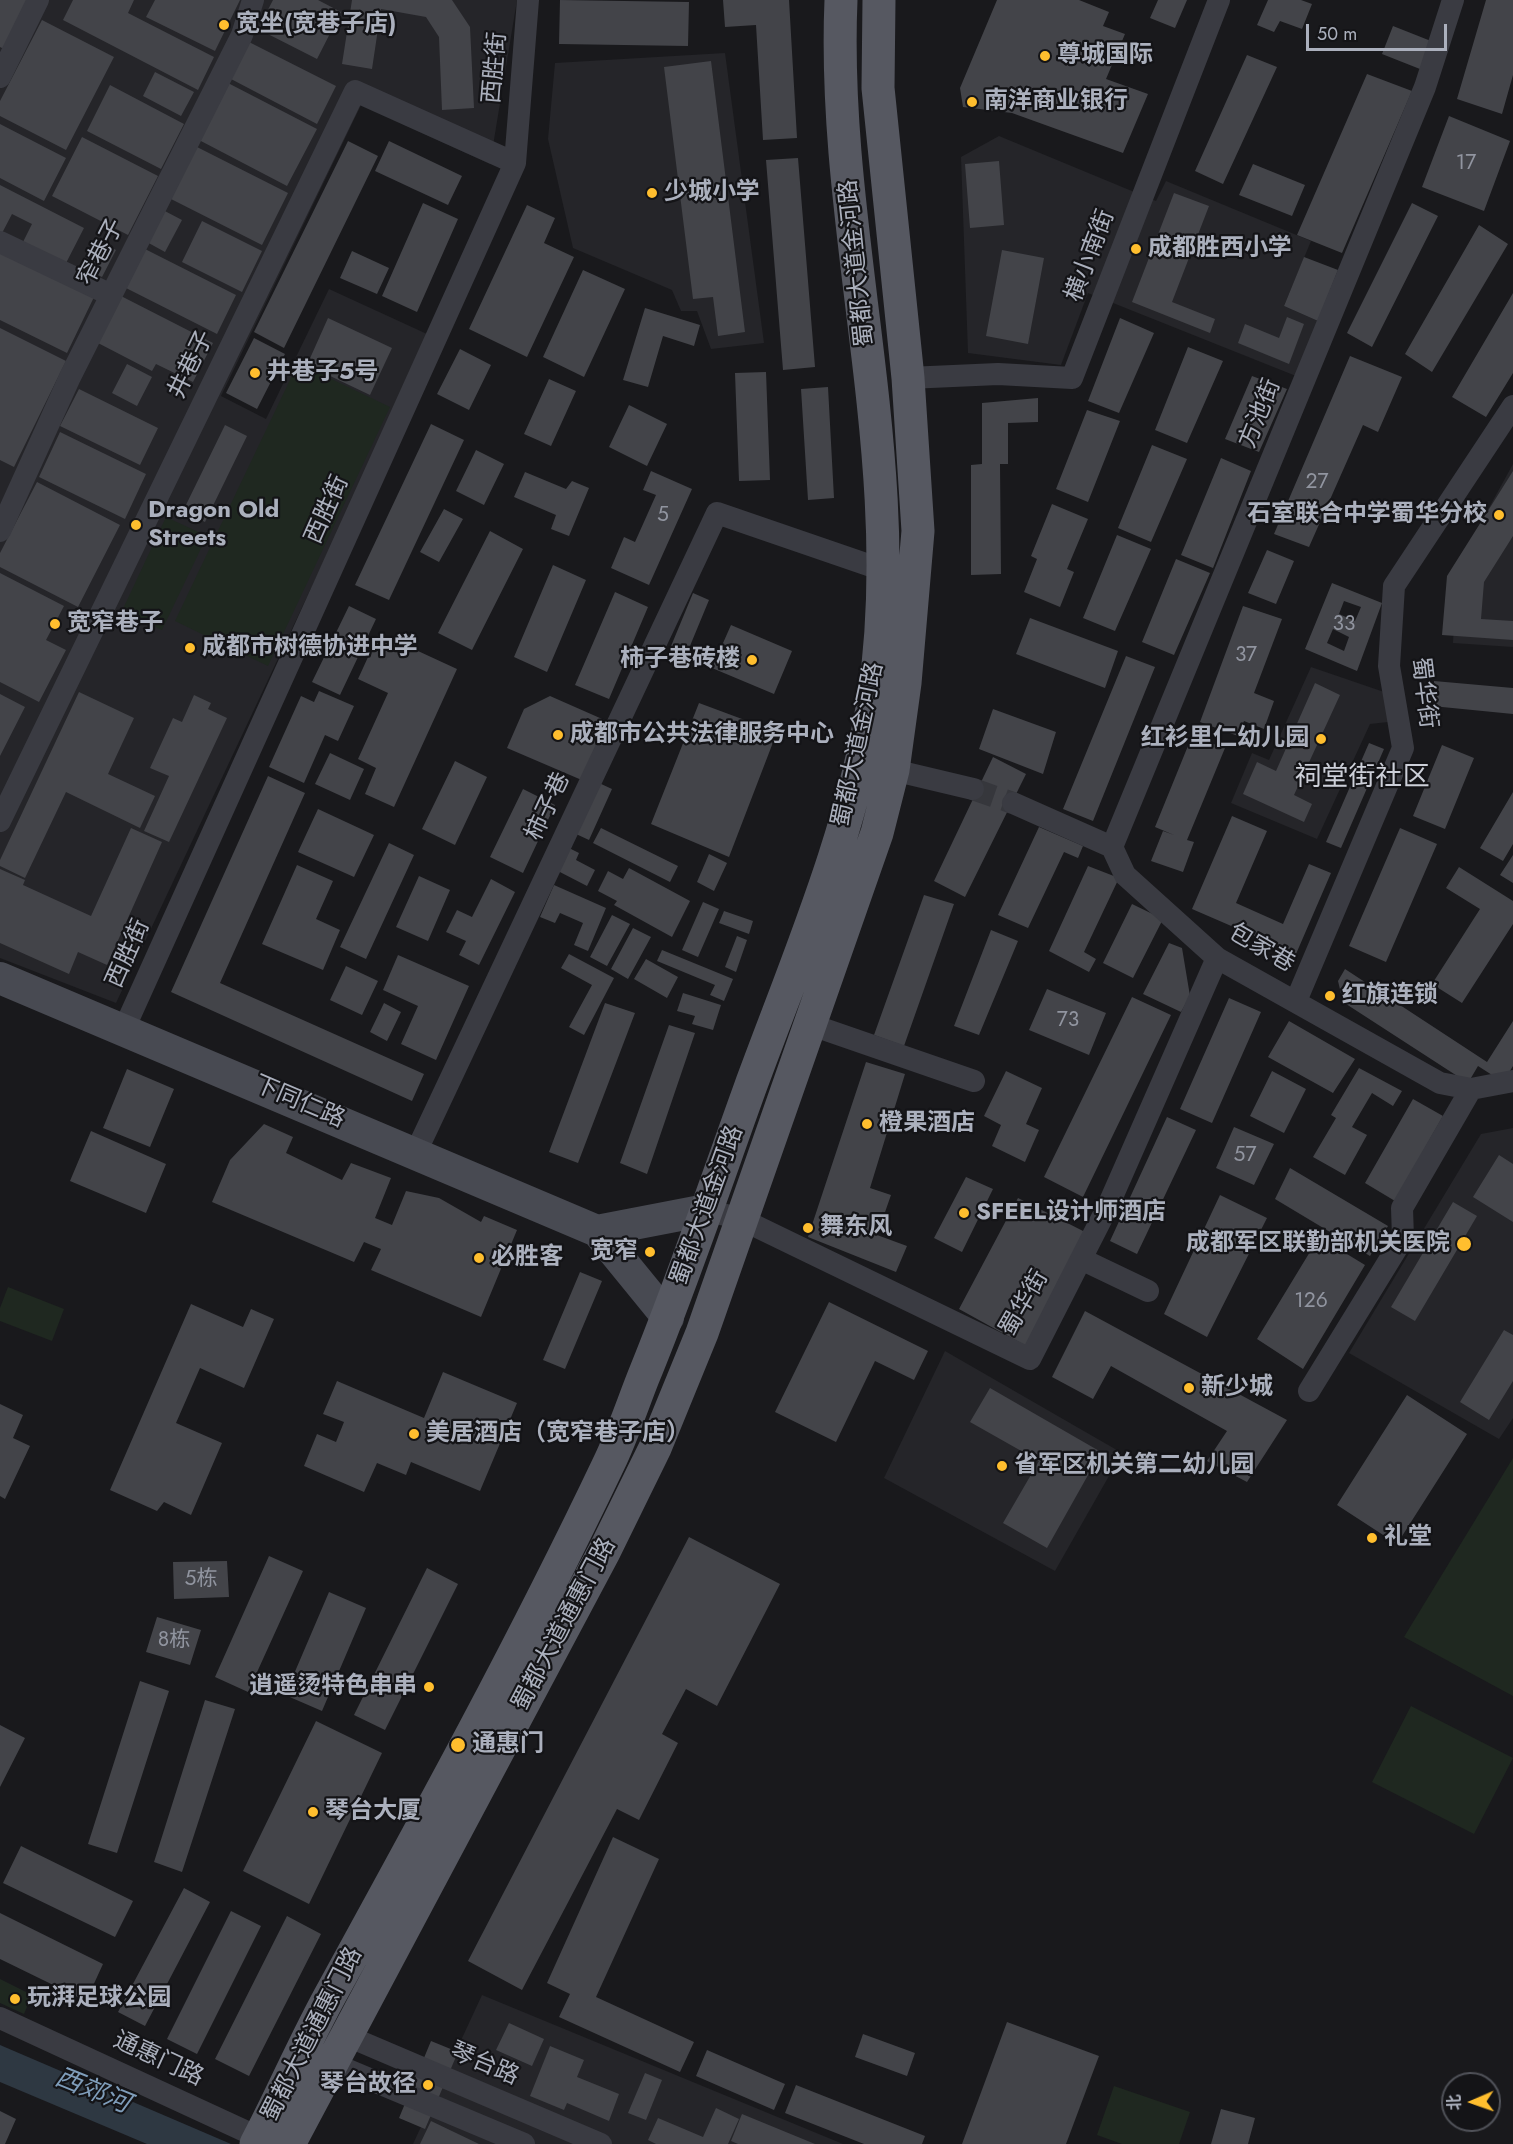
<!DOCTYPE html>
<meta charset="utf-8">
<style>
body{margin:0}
#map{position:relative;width:1513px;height:2144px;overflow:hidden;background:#19191c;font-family:Jost,"Noto Sans SC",sans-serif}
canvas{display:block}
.north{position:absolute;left:1441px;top:2072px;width:60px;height:60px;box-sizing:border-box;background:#141417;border:2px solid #505259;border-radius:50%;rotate:268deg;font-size:16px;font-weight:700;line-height:24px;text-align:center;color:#abb0bd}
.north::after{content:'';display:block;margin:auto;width:21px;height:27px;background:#ffbe2e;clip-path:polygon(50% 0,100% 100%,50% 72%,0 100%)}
.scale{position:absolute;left:1306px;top:24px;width:141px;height:27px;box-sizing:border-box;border:3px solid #abb0bd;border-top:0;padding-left:8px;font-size:18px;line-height:21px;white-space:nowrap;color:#abb0bd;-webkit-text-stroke:4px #141417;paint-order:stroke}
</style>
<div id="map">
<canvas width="1513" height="2144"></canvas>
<div class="north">北</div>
<div class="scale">50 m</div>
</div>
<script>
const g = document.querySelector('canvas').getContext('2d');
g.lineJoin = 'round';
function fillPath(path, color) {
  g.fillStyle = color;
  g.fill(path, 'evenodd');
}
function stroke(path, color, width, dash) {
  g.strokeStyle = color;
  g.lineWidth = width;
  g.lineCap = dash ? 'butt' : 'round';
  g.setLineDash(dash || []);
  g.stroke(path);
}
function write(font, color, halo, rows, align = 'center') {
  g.font = font + ' Jost,"Noto Sans SC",sans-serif';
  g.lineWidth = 4.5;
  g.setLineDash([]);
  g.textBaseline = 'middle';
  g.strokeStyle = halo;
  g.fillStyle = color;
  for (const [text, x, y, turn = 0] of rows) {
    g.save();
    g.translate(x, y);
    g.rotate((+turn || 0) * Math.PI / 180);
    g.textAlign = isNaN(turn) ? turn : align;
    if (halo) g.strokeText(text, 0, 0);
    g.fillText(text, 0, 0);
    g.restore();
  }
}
fillPath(new Path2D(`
 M0,0H517L490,164L361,105L221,396L266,419L329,289L427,334L378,446L116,1003L0,958Z
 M725,53L764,343L711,349L697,311H681L672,290L573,248L548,139L555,63Z
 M999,136L1156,201L1166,181L1311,241L1284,306L1318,321L1296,376L1088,293L1061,365L968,353L961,157Z
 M1513,464V647L1453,643L1457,566Z
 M1311,667L1387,693L1388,722L1370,724L1317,839L1231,803L1252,753L1269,760Z
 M1513,1128V1418L1499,1439L1349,1353L1481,1134Z
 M945,1351L1122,1453L1055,1571L884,1478Z
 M482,1995L843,2144H413Z`), '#252529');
fillPath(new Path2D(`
 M298,363L390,407L268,666L175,621Z
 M166,517L207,536L162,630L122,611Z
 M8,1287L64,1309L52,1341L0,1321V1308Z
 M1513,1458V1696L1404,1637Z
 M1411,1706L1513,1758L1474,1834L1372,1782Z
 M0,1979L32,1995L24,2014L0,2003Z
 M1114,2086L1190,2112L1179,2144H1122L1097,2135Z`), '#1f2820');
fillPath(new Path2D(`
 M0,2045L231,2144H147L0,2082Z`), '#2e3842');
fillPath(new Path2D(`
 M0,0H28L4,49L0,47Z
 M73,0H134L128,13L214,57L198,90L63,20Z
 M155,0H240L215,51L146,17Z
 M273,0H318L341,12L317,59L258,29Z
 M352,0H452L470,27L474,108L442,110L439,37L426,17L381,9L372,69L342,64Z
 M560,0L689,2L688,46L559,44Z
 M723,0H789L797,138L763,140L756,25L725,27Z
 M997,0H1079L1109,12L1103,26L1125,34L1106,79L1148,94L1123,153L1012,113L963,107L960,88Z
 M1158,0H1187L1175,28L1150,18Z
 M1268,0H1301L1312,4L1302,29L1280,21L1274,32L1257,25Z
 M1486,0H1513V75L1502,114L1457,99Z
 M42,20L114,57L66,150L0,116V101Z
 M1393,26L1436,43L1425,71L1382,54Z
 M249,42L336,86L317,124L231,79Z
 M1247,55L1277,67L1223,184L1195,171Z
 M711,61L745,332L718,336L713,297L693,299L664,67Z
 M155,72L194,92L181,116L143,96Z
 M1367,74L1412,91L1342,253L1297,235Z
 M228,83L317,129L287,186L199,140Z
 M110,85L184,124L161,169L87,131Z
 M1449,116L1510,141L1484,211L1422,187Z
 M0,124L66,158L44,201L0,178Z
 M82,137L158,176L128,235L52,196Z
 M348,141L378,156L284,348L254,332Z
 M389,141L462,176L448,205L375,171Z
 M197,147L288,193L262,245L171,199Z
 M798,158L815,367L783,370L766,160Z
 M999,161L1004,225L970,228L965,164Z
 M1253,164L1305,185L1292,216L1239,195Z
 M0,185L84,228L64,267L21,246L32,224L12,214L0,237Z
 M1174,193L1209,206L1172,302L1215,319L1210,333L1132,302Z
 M423,203L458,219L417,312L382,296Z
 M1412,203L1438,216L1372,347L1347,333Z
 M527,205L555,218L544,243L574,257L527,357L469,329Z
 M161,209L182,220L165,252L145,241Z
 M202,221L262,251L242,292L182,262Z
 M1479,225L1508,244L1432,372L1405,354Z
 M95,239L116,250L102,277L81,267Z
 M143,248L236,295L217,334L124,287Z
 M0,249L95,295L67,353L0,320Z
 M1002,250L1044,258L1028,344L986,336Z
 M352,251L389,268L377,294L340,278Z
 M1304,257L1338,270L1318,321L1284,306Z
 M583,270L625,289L584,377L543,357Z
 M1513,293V373L1486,417L1452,397Z
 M121,296L213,343L193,382L156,364L152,371L98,343Z
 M645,308L700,325L694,346L663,336L648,387L623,380Z
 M1287,317L1304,324L1289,364L1238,343L1245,324L1279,338Z
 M328,318L392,348L370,395L307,365Z
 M1120,318L1154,333L1119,413L1088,401Z
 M0,328L66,361L14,467L0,460Z
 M254,338L285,354L257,409L226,393Z
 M1188,347L1223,361L1187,443L1155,430Z
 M460,349L491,365L469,410L437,394Z
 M1350,356L1402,377L1378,432L1363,425L1309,547L1274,534Z
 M127,364L152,377L137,406L112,393Z
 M766,372L770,480L739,481L735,373Z
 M1252,376L1287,389L1259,452L1225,439Z
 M549,379L576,391L551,446L524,434Z
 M828,387L834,498L808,500L801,389Z
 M79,389L158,428L140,465L60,426Z
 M1038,398V422L1008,423V464H1000L1001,574L971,575V465L982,464V403Z
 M629,405L667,424L647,466L609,447Z
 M1087,410L1120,421L1088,502L1056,489Z
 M431,424L464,440L389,600L355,585Z
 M225,425L247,436L205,522L183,511Z
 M60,432L146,474L125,519L39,477Z
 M1152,445L1187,459L1151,542L1118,528Z
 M476,450L504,464L484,505L456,491Z
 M1221,458L1251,471L1213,568L1181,555Z
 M651,471L692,489L649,585L611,568L624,537L635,542L656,495L643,490Z
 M1513,471V536L1484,582L1481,619L1513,621V640L1442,635L1447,576Z
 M525,472L566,489L572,481L589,488L569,536L551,529L556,515L514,497Z
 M37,482L120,525L78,607L0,567V553Z
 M1052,504L1088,519L1067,569L1074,572L1060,607L1024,592L1037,559L1031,556Z
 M444,509L463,519L439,562L420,552Z
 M490,531L523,549L472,650L438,633Z
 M1117,535L1151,549L1115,631L1083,618Z
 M1267,550L1294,561L1276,604L1248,593Z
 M1176,559L1210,573L1174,655L1142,642Z
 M553,565L586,580L547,672L514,657Z
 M0,573L64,606L46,640L66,650L39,702L0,682Z
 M1332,583L1382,603L1357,671L1305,649ZM1344,601L1361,607L1355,621L1339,614ZM1333,629L1349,637L1344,651L1327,643Z
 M615,592L648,607L609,699L575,685Z
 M693,593L709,600L685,658L669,651Z
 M349,606L376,619L340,695L312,682Z
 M1243,606L1282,619L1254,693L1274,701L1264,729L1244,721L1238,736L1200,722Z
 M1030,618L1118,651L1105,688L1016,654Z
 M731,625L792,651L774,694L712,668Z
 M379,633L457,669L394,807L365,794L376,768L358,759L388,693L358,679Z
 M1126,656L1155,667L1093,821L1063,809Z
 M1434,681L1513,688V714L1432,706Z
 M1315,683L1340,695L1294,795L1312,804L1304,822L1243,794L1257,762L1276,771Z
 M319,691L354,706L338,741L325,735L304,783L269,767L301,696L314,702Z
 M79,692L134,718L108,774L155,796L140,828L66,792L25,878L0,866V860Z
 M0,694L25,707L0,756Z
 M194,695L211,703L208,709L227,718L169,842L144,831L169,776L150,768L173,718L182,722Z
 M550,696L609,722L584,781L507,748L524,709Z
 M699,703L777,732L729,857L651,824Z
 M993,709L1056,732L1043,774L979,749Z
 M1192,736L1225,748L1187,840L1194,842L1183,872L1151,861L1163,831L1174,835L1155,827Z
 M1369,743L1384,749L1341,848L1326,842Z
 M1442,745L1474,758L1445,829L1413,816Z
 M330,753L364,769L350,800L315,784Z
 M993,757L1026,774L965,897L934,881Z
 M455,761L487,777L455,845L422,829Z
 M268,776L305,793L220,983L424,1074L412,1101L171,992Z
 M599,783L612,789L589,840L576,834Z
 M523,789L555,805L523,873L490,857Z
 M1513,792V844L1503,861L1480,848Z
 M318,809L374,835L354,877L298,852Z
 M1232,816L1267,831L1236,903L1283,924L1309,864L1331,873L1296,954L1192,909Z
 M1039,827L1083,846L1078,858L1064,852L1028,928L998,915Z
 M131,828L162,842L107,965L78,952L69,974L0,943V869L25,880L23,885L91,916Z
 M601,828L678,866L670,882L593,843Z
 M1400,828L1437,844L1386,962L1349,946Z
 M389,843L414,855L366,959L340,947Z
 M567,847L579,853L576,860L595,870L587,886L556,870Z
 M709,854L727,863L714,891L697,882Z
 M1513,855V883L1500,875Z
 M297,865L333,881L316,919L340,930L323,970L262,944Z
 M1088,866L1119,878L1084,952L1096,959L1089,972L1049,951Z
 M1459,867L1513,901V924L1462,1003L1432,984L1480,909L1446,888Z
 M629,868L690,901L672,937L614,905L617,901L598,891L608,871L623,879Z
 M419,876L450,890L428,941L396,927Z
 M491,879L515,892L479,965L459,955L466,941L446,932L457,910L472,917Z
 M554,885L606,908L588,951L574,945L583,923L560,913L555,923L540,917Z
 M924,895L954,904L904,1046L874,1035Z
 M703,902L719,909L698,957L682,950Z
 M1132,904L1163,919L1133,978L1103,963Z
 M724,911L753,921L749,934L719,923Z
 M612,915L630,924L607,966L590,957Z
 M633,928L651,937L628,979L611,969Z
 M991,930L1018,941L979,1035L954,1026Z
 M737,936L747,940L736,972L725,967Z
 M1169,943L1182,948L1190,996L1181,1012L1143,994Z
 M662,950L733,979L724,1001L710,995L715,985L657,961Z
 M569,954L614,978L584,1035L569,1027L592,985L561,968Z
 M398,955L469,986L436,1060L401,1044L418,1006L383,990Z
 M646,959L678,977L667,998L634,979Z
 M346,966L378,981L362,1015L330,1000Z
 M1345,969L1487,1062L1513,1021V1066L1503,1082L1478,1066L1468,1083L1343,1002L1338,981Z
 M1047,989L1106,1013L1089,1055L1029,1030Z
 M683,993L721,1005L713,1030L692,1024L695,1016L677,1011Z
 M1132,997L1171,1015L1083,1197L1044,1177Z
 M1229,998L1261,1012L1212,1123L1180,1109Z
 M384,1003L401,1012L387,1041L370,1032Z
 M605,1003L635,1013L578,1163L549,1152Z
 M1289,1021L1355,1059L1333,1093L1268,1057Z
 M669,1025L695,1033L647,1174L620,1163Z
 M866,1062L905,1074L870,1188L891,1195L877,1235L907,1246L896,1272L808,1237Z
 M1359,1068L1402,1091L1393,1106L1372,1093L1352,1127L1367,1135L1345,1175L1313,1157L1336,1118L1331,1115Z
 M127,1069L174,1089L150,1147L103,1128Z
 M1006,1071L1042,1088L1026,1124L1039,1130L1025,1162L992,1146L1001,1125L984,1116Z
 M1272,1071L1306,1089L1284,1133L1250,1116Z
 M1413,1099L1443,1116L1395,1201L1365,1183Z
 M1167,1117L1196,1130L1137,1254L1110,1241Z
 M264,1124L293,1137L286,1153L342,1180L351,1163L391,1178L375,1218L392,1225L406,1191L439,1198L481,1222L484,1216L517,1230L481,1317L371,1270L381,1249L364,1242L354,1262L212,1202L230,1160Z
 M1234,1127L1274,1144L1254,1185L1216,1168Z
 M91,1131L166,1164L146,1213L70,1181Z
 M1499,1155L1513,1164V1222L1473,1197Z
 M1290,1168L1388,1226L1370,1256L1275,1199Z
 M966,1177L993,1189L962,1252L934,1238Z
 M1220,1195L1267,1218L1207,1337L1164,1314Z
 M1018,1198L1087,1233L1026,1346L959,1309Z
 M1453,1202L1477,1216L1415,1321L1391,1307Z
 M1319,1237L1365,1265L1303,1369L1257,1339Z
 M580,1272L602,1281L565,1369L543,1360Z
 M829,1302L928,1351L914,1380L875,1361L836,1442L775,1412Z
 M191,1304L243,1327L251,1309L274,1319L244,1388L200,1368L176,1423L222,1443L191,1515L164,1502L157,1511L110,1490Z
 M1085,1311L1287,1420L1247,1482L1207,1461L1227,1431L1111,1366L1093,1399L1052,1377Z
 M1504,1330L1513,1335V1381L1489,1420L1460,1402Z
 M443,1372L517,1403L480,1491L411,1462L406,1475L377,1463L364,1492L304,1466L317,1434L336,1442L344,1422L323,1414L337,1381L424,1418Z
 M990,1388L1101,1452L1047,1548L1003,1523L1039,1461L970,1422Z
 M1407,1395L1467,1434L1397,1544L1337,1505Z
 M0,1404L23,1415L13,1438L30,1446L5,1499L0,1496Z
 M689,1537L780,1584L717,1706L686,1689L662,1734L678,1743L639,1820L617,1809L522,1990L468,1961Z
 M269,1556L303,1571L248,1692L215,1677Z
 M227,1561L229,1597L174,1599L173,1562Z
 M427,1568L458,1584L385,1730L354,1715Z
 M329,1592L366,1608L322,1711L285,1695Z
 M157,1617L201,1630L190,1665L146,1652Z
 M140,1681L169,1691L117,1853L88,1844Z
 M205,1700L235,1709L182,1872L154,1862Z
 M316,1721L382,1753L309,1904L243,1871Z
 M0,1725L25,1738L0,1787Z
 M613,1837L659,1859L596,1997L694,2042L680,2072L559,2017L570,1994L547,1983Z
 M21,1846L133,1901L115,1937L3,1883Z
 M184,1888L210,1902L145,2026L118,2012Z
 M231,1911L261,1926L197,2054L167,2039Z
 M0,1913L103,1964L86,2001L0,1959Z
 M287,1916L321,1934L249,2076L215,2059Z
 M1007,2022L1099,2056L1066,2144H962Z
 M509,2023L544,2039L532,2066L496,2050Z
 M863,2034L915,2053L907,2076L855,2057Z
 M431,2041L458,2052L425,2129L399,2118Z
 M550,2046L584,2060L577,2077L619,2094L609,2121L567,2103L564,2110L530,2096Z
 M707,2050L785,2084L774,2110L696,2076Z
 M645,2073L662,2080L646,2120L628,2113Z
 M796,2085L925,2136L922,2144H864L785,2113Z
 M716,2108L739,2119L728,2144H656L648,2140L658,2118L703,2137Z
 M1221,2109L1255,2118L1248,2144H1211Z
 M0,2111L16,2119L5,2144H0Z
 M742,2114L815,2144H738L731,2141Z
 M431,2121L479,2144H420Z`), '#434449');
stroke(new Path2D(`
 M973,789L1013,803`), '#36373c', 22, [22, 11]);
stroke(new Path2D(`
 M0,77L38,0
 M0,242L111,295
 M908,378L998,374L1072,378L1219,0
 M0,531L70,377L242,35L253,0
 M893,770L973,789
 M1013,803L1112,847L1125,875L1217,958L1440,1083L1471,1089L1513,1081
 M0,821L355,91L515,163
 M1112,847L1425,87L1453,0
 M1296,1001L1403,748L1389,666L1394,586L1513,406
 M809,1024L974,1081
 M124,1029L515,163L528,0
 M416,1152L717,513L883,570
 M706,1210L741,1219L1030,1359L1108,1206L1217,958
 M1081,1259L1148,1291
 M1309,1391L1403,1238L1402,1208L1471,1089
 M0,2018L260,2138
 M345,2035L601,2144
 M331,2063L524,2144`), '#3a3b42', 22);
stroke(new Path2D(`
 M0,978L597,1231L668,1318
 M597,1231L706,1210`), '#484a52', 32);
stroke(new Path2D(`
 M256,2144C283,2093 305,2040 333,1990C428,1817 524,1642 609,1463C622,1436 632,1406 643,1378C682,1283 715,1185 750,1088C797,960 853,832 874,696C909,463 831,232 841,0
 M289,2144L604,1552L655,1448L702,1333L877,833L893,770L905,683L918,531L908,378L878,88L879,0`), '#565861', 33);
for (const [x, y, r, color] of [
 [224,25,6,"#ffbe2e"],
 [1045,56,6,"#ffbe2e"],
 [972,102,6,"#ffbe2e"],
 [652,193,6,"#ffbe2e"],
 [1136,249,6,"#ffbe2e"],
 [255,373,6,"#ffbe2e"],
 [1499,515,6,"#ffbe2e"],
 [136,525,6,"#ffbe2e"],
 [55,624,6,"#ffbe2e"],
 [190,648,6,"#ffbe2e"],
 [752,660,6,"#ffbe2e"],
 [558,735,6,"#ffbe2e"],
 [1321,739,6,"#ffbe2e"],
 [1330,996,6,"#ffbe2e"],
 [867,1124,6,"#ffbe2e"],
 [964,1213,6,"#ffbe2e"],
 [808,1228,6,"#ffbe2e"],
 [1464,1244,8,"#ffbe2e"],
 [650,1252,6,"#ffbe2e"],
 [479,1258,6,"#ffbe2e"],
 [1189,1388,6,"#ffbe2e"],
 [414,1434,6,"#ffbe2e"],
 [1002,1466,6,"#ffbe2e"],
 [1372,1538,6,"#ffbe2e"],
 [429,1687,6,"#ffbe2e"],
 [458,1745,8,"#ffbe2e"],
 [313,1812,6,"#ffbe2e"],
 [15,1999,6,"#ffbe2e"],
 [428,2085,6,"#ffbe2e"]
]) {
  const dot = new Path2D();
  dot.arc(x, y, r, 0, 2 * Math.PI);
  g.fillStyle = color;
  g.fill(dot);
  stroke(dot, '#141417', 2);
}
write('21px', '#9195a0', null, [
 ["17",1466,164],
 ["27",1317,483],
 ["5",663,516],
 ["33",1344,625],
 ["37",1246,656],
 ["73",1068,1021],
 ["57",1245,1156],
 ["126",1311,1302],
 ["5栋",201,1580],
 ["8栋",174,1641]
]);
write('bold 24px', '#abb0bd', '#141417', [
 ["宽坐(宽巷子店)",236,25],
 ["尊城国际",1057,56],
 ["南洋商业银行",984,102],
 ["少城小学",664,193],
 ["成都胜西小学",1148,249],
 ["井巷子5号",267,373],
 ["Dragon Old",148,511],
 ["Streets",148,539],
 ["石室联合中学蜀华分校",1487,515,"right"],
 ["宽窄巷子",67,624],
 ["成都市树德协进中学",202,648],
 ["柿子巷砖楼",740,660,"right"],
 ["成都市公共法律服务中心",570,735],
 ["红衫里仁幼儿园",1309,739,"right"],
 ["红旗连锁",1342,996],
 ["橙果酒店",879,1124],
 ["SFEEL设计师酒店",976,1213],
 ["舞东风",820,1228],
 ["成都军区联勤部机关医院",1450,1244,"right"],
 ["宽窄",638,1252,"right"],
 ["必胜客",491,1258],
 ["新少城",1201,1388],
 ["美居酒店（宽窄巷子店）",426,1434],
 ["省军区机关第二幼儿园",1014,1466],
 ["礼堂",1384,1538],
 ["逍遥烫特色串串",417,1687,"right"],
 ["通惠门",472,1745],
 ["琴台大厦",325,1812],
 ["玩湃足球公园",27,1999],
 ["琴台故径",416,2085,"right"]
], 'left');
write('24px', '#abb0bd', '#141417', [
 ["西胜街",496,68,-85],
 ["窄巷子",102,253,-63],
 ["横小南街",1091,256,-69],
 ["蜀都大道金河路",858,263,-96],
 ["井巷子",192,365,-64],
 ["方池街",1261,414,-68],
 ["西胜街",328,510,-66],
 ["蜀华街",1423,693,83],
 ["蜀都大道金河路",859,745,-78],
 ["柿子巷",549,807,-65],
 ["包家巷",1261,949,30],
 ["西胜街",129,954,-66],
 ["下同仁路",299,1103,23],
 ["蜀都大道金河路",708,1206,-70],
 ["蜀华街",1025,1304,-60],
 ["蜀都大道通惠门路",565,1625,-62],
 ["蜀都大道通惠门路",313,2035,-63],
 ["通惠门路",158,2060,25],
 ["琴台路",484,2065,23]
]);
write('italic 26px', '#7f9dba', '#141417', [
 ["西郊河",92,2092,22]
]);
write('27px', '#cccfd8', '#141417', [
 ["祠堂街社区",1362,778]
]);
</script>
